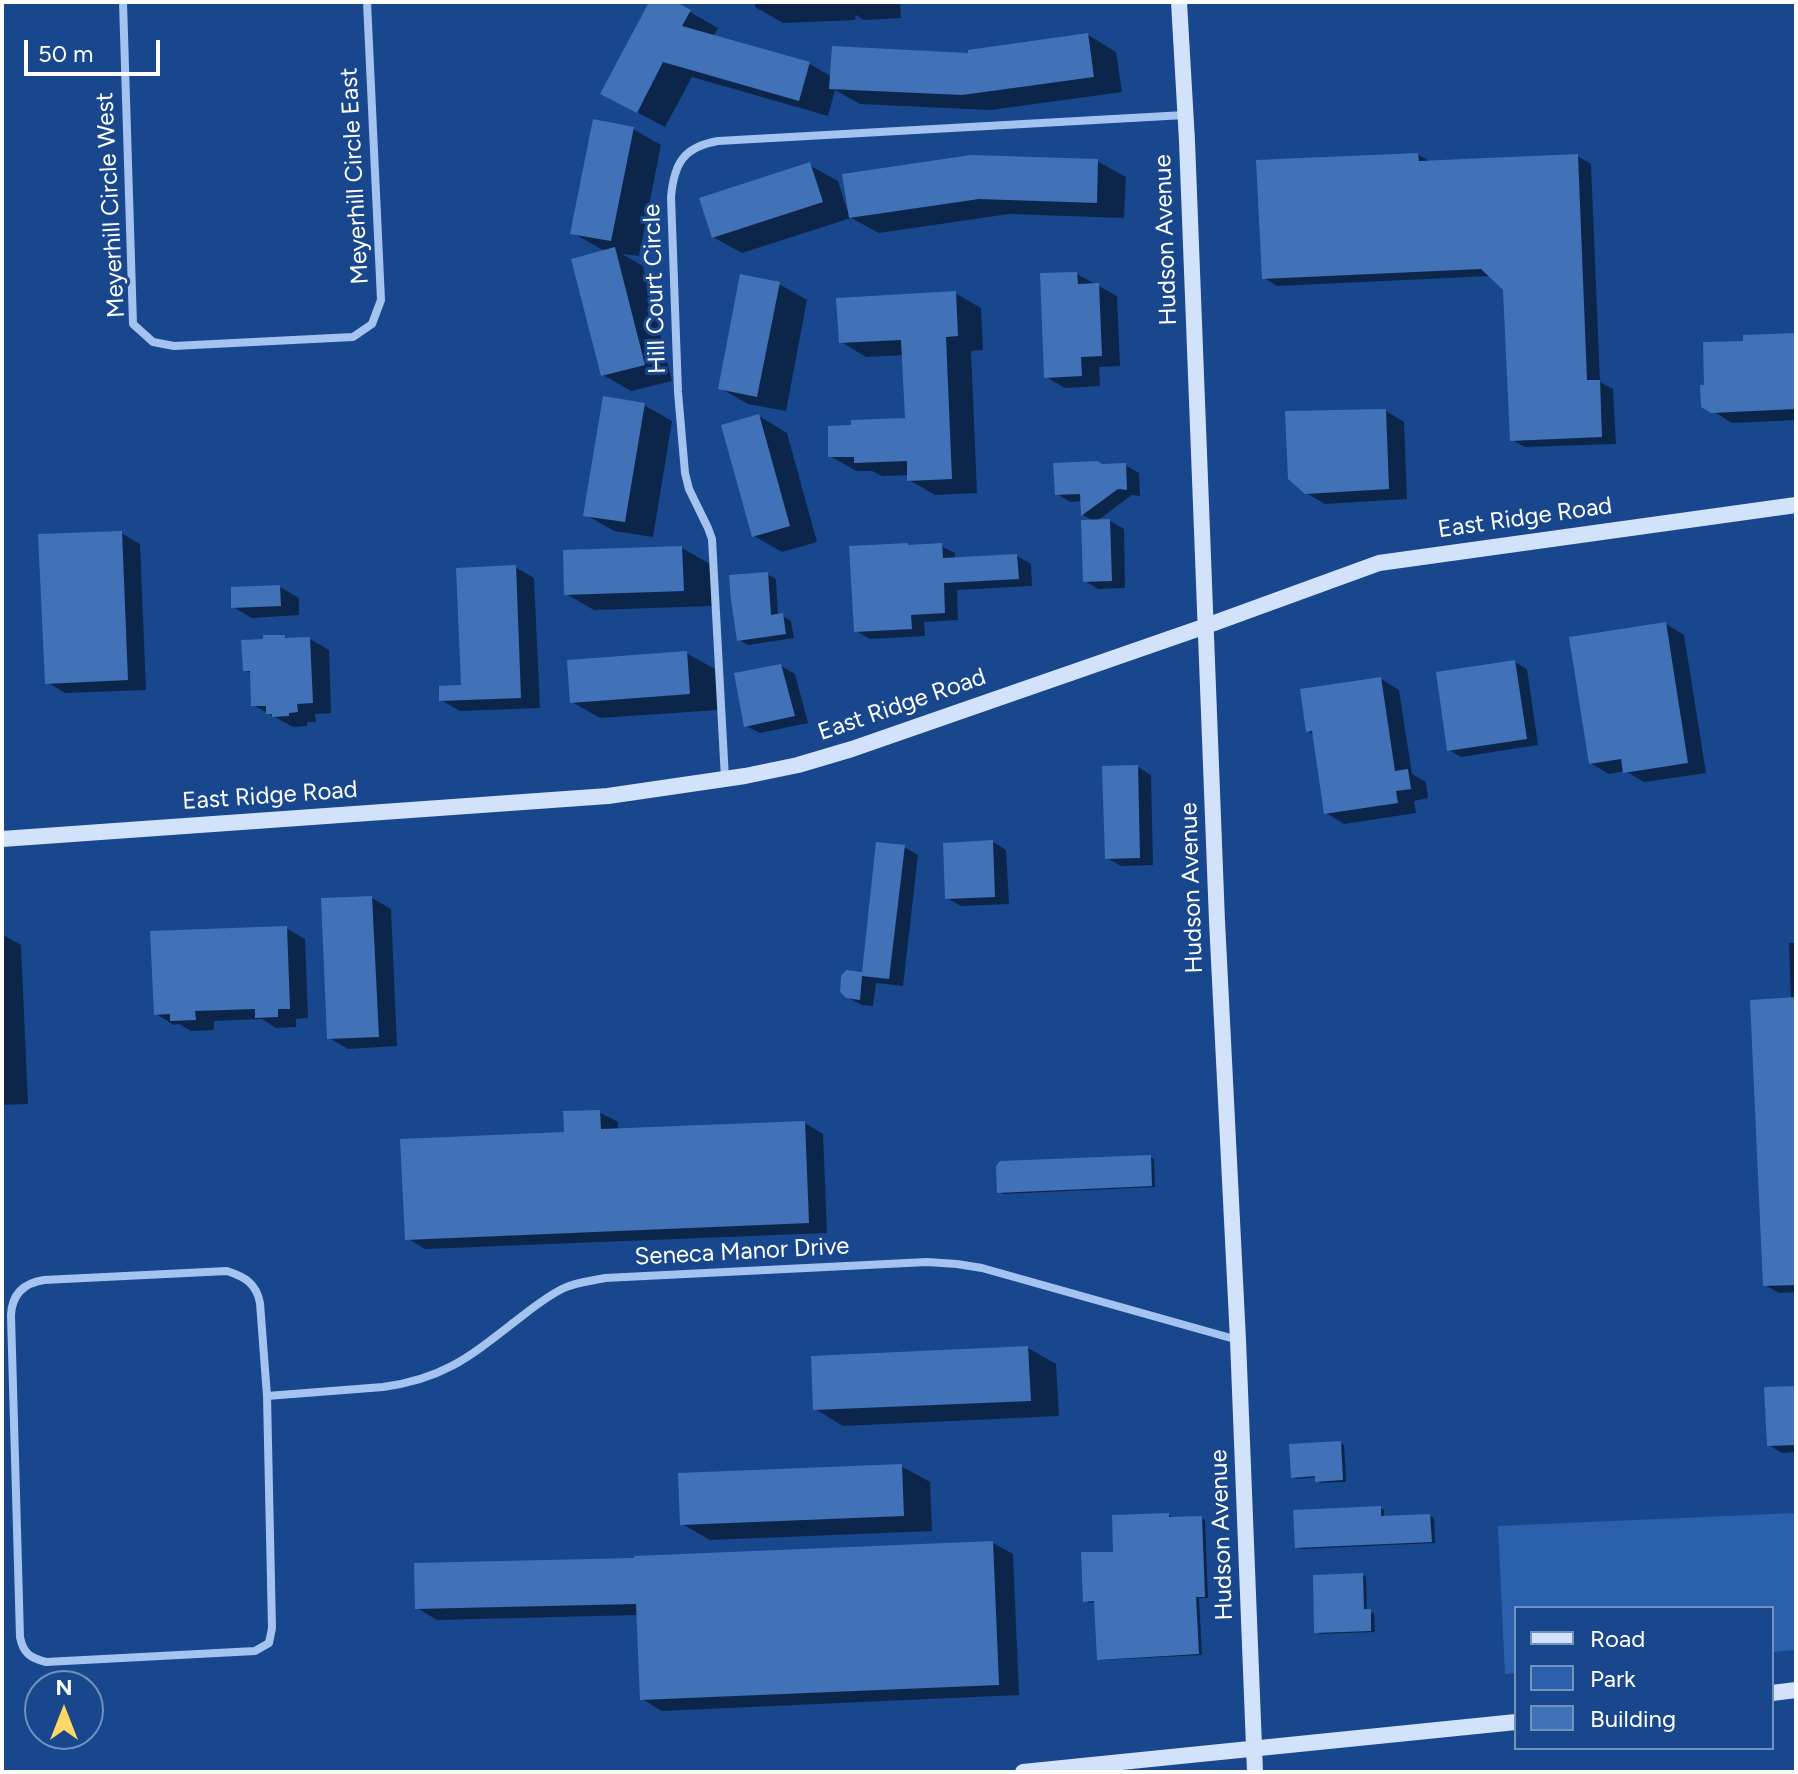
<!DOCTYPE html>
<style>
body{margin:0}
#map{position:relative;width:1798px;height:1774px;overflow:hidden;background:#18478e;font-family:Figtree,sans-serif}
canvas{display:block}
.frame{position:absolute;inset:0;border:4px solid #fff;pointer-events:none}
.legend{position:absolute;left:1514px;top:1606px;width:260px;height:144px;box-sizing:border-box;background:#18478e;border:2px solid #7491bb;margin:0;padding:10px 14px;list-style:none;font-size:24px;color:#fff}
.legend li{display:flex;align-items:center;gap:16px;height:40px}
.legend b{width:40px;border:2px solid #7491bb}
.north{position:absolute;left:24px;top:1670px;width:80px;height:80px;box-sizing:border-box;background:#18478e;border:2px solid #7491bb;border-radius:50%;rotate:0deg;font-size:22px;font-weight:700;line-height:32px;text-align:center;color:#fff}
.north::after{content:'';display:block;margin:auto;width:28px;height:36px;background:#ffd762;clip-path:polygon(50% 0,100% 100%,50% 72%,0 100%)}
.scale{position:absolute;left:24px;top:40px;width:136px;height:36px;box-sizing:border-box;border:4px solid #fff;border-top:0;padding-left:10px;font-size:24px;line-height:28px;white-space:nowrap;color:#fff;-webkit-text-stroke:6px #18478e;paint-order:stroke}
</style>
<div id="map">
<canvas width="1798" height="1774"></canvas>
<div class="frame"></div>
<ul class="legend">
<li><b style="height:10px;background:#d2e2fa"></b>Road</li>
<li><b style="height:22px;background:#2b61ac"></b>Park</li>
<li><b style="height:22px;background:#4171b6"></b>Building</li>
</ul>
<div class="north">N</div>
<div class="scale">50 m</div>
</div>
<script>
const g = document.querySelector('canvas').getContext('2d');
g.lineJoin = 'round';
function fillPath(path, color) {
  g.fillStyle = color;
  g.fill(path, 'evenodd');
}
function stroke(path, color, width, dash) {
  g.strokeStyle = color;
  g.lineWidth = width;
  g.lineCap = dash ? 'butt' : 'round';
  g.setLineDash(dash || []);
  g.stroke(path);
}
function write(font, color, halo, rows, align = 'center') {
  g.font = font + ' Figtree,sans-serif';
  g.lineWidth = 6;
  g.setLineDash([]);
  g.textBaseline = 'middle';
  g.strokeStyle = halo;
  g.fillStyle = color;
  for (const [text, x, y, turn = 0] of rows) {
    g.save();
    g.translate(x, y);
    g.rotate((+turn || 0) * Math.PI / 180);
    g.textAlign = isNaN(turn) ? turn : align;
    if (halo) g.strokeText(text, 0, 0);
    g.fillText(text, 0, 0);
    g.restore();
  }
}
fillPath(new Path2D(`
 M1796,1513V1650L1772,1652V1608H1516V1673L1505,1674L1498,1526Z`), '#2b61ac');
fillPath(new Path2D(`
 M651,2H671L690,12L718,28L713,37L810,64L832,77L1088,35L1116,52L1122,92L991,110L860,104L835,90L828,116L692,77L665,127L631,109Z
 M755,2H900L901,18L864,20L856,15L855,20L783,23L755,7Z
 M633,129L661,145L639,256L622,254L643,266L672,381L631,391L603,375L610,251L601,249L573,233Z
 M1418,155L1431,162L1577,156L1591,164L1600,382L1613,389L1616,444L1525,447L1512,440L1505,289L1491,276L1277,286L1264,278Z
 M1097,161L1126,177L1124,218L1009,214L879,233L851,218L742,253L713,237L809,165L838,181L847,210Z
 M1077,274L1117,296L1120,366L1099,367L1100,386L1065,388L1046,377Z
 M779,284L807,300L786,411L748,404L720,388Z
 M955,293L981,308L983,350L971,351L977,493L935,495L909,480V475L882,476L872,471H856L830,456L907,420L904,355L866,357L841,342Z
 M1796,335V420L1732,423L1703,405L1706,386L1745,343Z
 M644,405L672,421L653,537L614,531L586,515Z
 M1386,411L1404,422L1407,499L1325,504L1306,493Z
 M759,416L787,433L817,542L782,552L754,536Z
 M1125,465L1139,473L1140,496L1132,495L1097,521H1110L1124,529L1125,588L1098,589L1085,581L1094,521L1083,515V501L1070,502L1057,494L1102,466Z
 M121,533L140,544L146,690L65,693L47,682Z
 M941,546L955,553V559L1017,556L1031,564L1032,586L957,590L958,620L924,622L925,636L870,639L856,631Z
 M682,548L710,564L712,606L594,610L566,594Z
 M515,567L534,578L540,708L460,711L441,700L463,686Z
 M767,574L776,579L778,616H783L791,621L794,638L748,645L739,640Z
 M280,587L299,598V615L252,618L233,607Z
 M1666,624L1684,635L1706,773L1644,782L1625,771L1609,774L1590,763Z
 M285,637L290,640L310,639L329,650L331,713L315,714L316,722H307V726L293,727L253,705L252,674L245,670Z
 M686,653L715,669L718,710L600,718L572,702Z
 M1515,662L1527,669L1538,745L1461,757L1449,750Z
 M781,666L795,674L808,723L760,733L746,726Z
 M1381,679L1399,690L1412,774L1426,782L1428,798L1414,801L1416,813L1344,824L1326,813L1314,735L1308,731Z
 M1138,767L1151,775L1153,865L1121,866L1107,858Z
 M993,842L1006,850L1009,904L961,906L947,898Z
 M904,847L918,855L903,986L876,983L873,1006L862,1005L847,997L843,977L864,975Z
 M372,898L391,909L397,1046L348,1049L329,1038Z
 M286,928L305,939L308,1018L296,1019V1027L276,1028L262,1019L214,1021V1030L191,1031L179,1024L174,1025L156,1014Z
 M2,934L21,945L28,1104L2,1105Z
 M1789,943H1796V1292L1779,1293L1765,1285L1791,1000Z
 M599,1112L618,1122V1131L805,1123L823,1134L827,1233L425,1249L407,1238Z
 M1150,1157L1154,1159L1155,1187L1003,1194L999,1192Z
 M1028,1348L1056,1364L1059,1416L843,1426L815,1409Z
 M1796,1388V1452L1782,1453L1769,1445Z
 M1340,1443L1344,1445L1346,1482L1321,1483L1317,1481V1477L1297,1479L1293,1477Z
 M901,1466L930,1482L932,1531L710,1540L682,1524Z
 M1380,1508L1384,1510V1518L1430,1516L1434,1518L1435,1543L1301,1549L1297,1547Z
 M1169,1515L1172,1517V1519L1201,1518L1205,1520L1208,1598H1199L1202,1655L1102,1660L1099,1658L1096,1602L1089,1603L1085,1600Z
 M993,1543L1013,1554L1019,1695L662,1711L642,1699L638,1615L437,1620L417,1608Z
 M1362,1575L1366,1577L1367,1611L1374,1613L1375,1632L1320,1634L1316,1632Z`), '#0007');
fillPath(new Path2D(`
 M649,2H676L691,10L682,26L810,62L799,101L663,62L637,113L600,94Z
 M1088,33L1094,77L962,95L829,89L832,46L968,53V50Z
 M593,119L634,127L611,241L570,234Z
 M1418,153L1419,161L1578,154L1587,380H1600L1602,437L1510,441L1503,290L1481,269L1262,279L1256,160Z
 M971,155L1098,159L1097,203L979,199L849,218L842,174Z
 M810,162L823,202L712,238L699,198Z
 M615,247L645,365L601,376L571,259Z
 M1077,272L1078,284L1099,283L1102,356L1081,357L1082,376L1044,378L1040,273Z
 M740,274L780,282L757,397L718,389Z
 M956,291L958,336L946,337L952,479L907,481V461L854,463V457H828V426L851,425V420L905,418L901,340L839,343L836,298Z
 M1796,333V409L1711,413L1701,407L1700,385H1704L1703,342L1743,341V335Z
 M603,396L645,403L625,522L583,516Z
 M1386,409L1389,489L1305,494L1288,479L1285,411Z
 M759,414L790,526L752,537L721,425Z
 M1098,461L1102,464L1126,463L1127,490L1118,489L1081,516L1080,494L1055,495L1053,463Z
 M1110,519L1112,581L1083,582L1081,520Z
 M122,531L128,680L45,684L38,534Z
 M908,543V545L942,543L943,558L1017,554L1019,579L944,583L945,613L911,615L912,629L854,632L849,546Z
 M682,546L684,591L564,595L563,550Z
 M516,565L521,698L439,701V686L461,685L456,568Z
 M768,572L771,615L783,613L786,634L737,641L731,600L729,575Z
 M280,585L281,606L231,608V587Z
 M1666,622L1688,763L1623,773L1621,759L1589,764L1569,637Z
 M263,635H285V638L310,637L313,703L297,704L298,712L289,713V716L272,717V714H266V706H251L250,671H243L241,640L263,639Z
 M687,651L690,694L570,703L567,660Z
 M1515,660L1527,739L1447,751L1436,672Z
 M781,664L795,716L744,727L734,673Z
 M1381,677L1395,771L1408,769L1411,789L1396,791L1398,803L1324,814L1312,731L1306,732L1300,689Z
 M1138,765L1140,858L1105,859L1102,766Z
 M993,840L995,897L945,899L943,843Z
 M876,842L905,845L889,979L862,976L860,1000L846,998L840,992L841,976L846,970L862,972Z
 M372,896L379,1037L327,1039L321,898Z
 M287,926L290,1009H278V1017L255,1018V1009L195,1011L196,1020L170,1021V1014L154,1015L150,931Z
 M1796,997V1285L1763,1286L1750,1000Z
 M600,1110L601,1129L805,1121L809,1223L405,1240L400,1139L564,1132L563,1111Z
 M1151,1155L1152,1186L997,1193L996,1166L1000,1161Z
 M1028,1346L1031,1401L813,1410L811,1356Z
 M1796,1386V1445L1767,1446L1764,1387Z
 M1341,1441L1343,1480L1315,1482V1476L1291,1478L1289,1444Z
 M902,1464L904,1516L680,1525L678,1473Z
 M1381,1506V1516L1430,1514L1432,1542L1295,1548L1293,1510Z
 M1169,1513V1517L1202,1516L1205,1597H1196L1199,1654L1097,1660L1094,1601L1083,1602L1081,1552H1113L1112,1515Z
 M993,1541L999,1685L640,1700L636,1604L415,1609L414,1563L634,1558V1556Z
 M1363,1573L1364,1609H1371V1631L1314,1633L1313,1575Z`), '#4171b6');
stroke(new Path2D(`
 M123,2L133,324L153,342L174,346L353,337L372,324L381,300L367,2
 M725,779L712,539L708,528L689,489L685,473L678,392L671,197C674,164 683,147 718,141L1185,115
 M227,1271C245,1277 256,1283 260,1303L267,1396L272,1628L269,1643L255,1651L46,1662C30,1658 23,1653 20,1637L11,1315C12,1294 24,1283 44,1280Z
 M267,1396L383,1387C442,1379 468,1358 513,1323C529,1311 545,1297 564,1288C577,1282 591,1281 605,1278L927,1262L957,1264L982,1268L1238,1340`), '#a4c3ef', 8);
stroke(new Path2D(`
 M1179,2L1187,141L1217,921L1238,1340L1255,1772
 M2,839L608,796L745,776L798,765L852,749L1206,626L1379,563L1796,505
 M1772,1693L1796,1690
 M1023,1772L1516,1722`), '#d2e2fa', 16);
write('24px', '#fff', '#18478e', [
 ["Meyerhill Circle East",355,176,-93],
 ["Meyerhill Circle West",111,205,-93],
 ["Hudson Avenue",1166,240,-92],
 ["Hill Court Circle",655,289,-92],
 ["East Ridge Road",1525,518,-8],
 ["East Ridge Road",902,705,-19],
 ["East Ridge Road",270,796,-4],
 ["Hudson Avenue",1192,888,-92],
 ["Seneca Manor Drive",742,1252,-3],
 ["Hudson Avenue",1222,1535,-92]
]);
</script>
